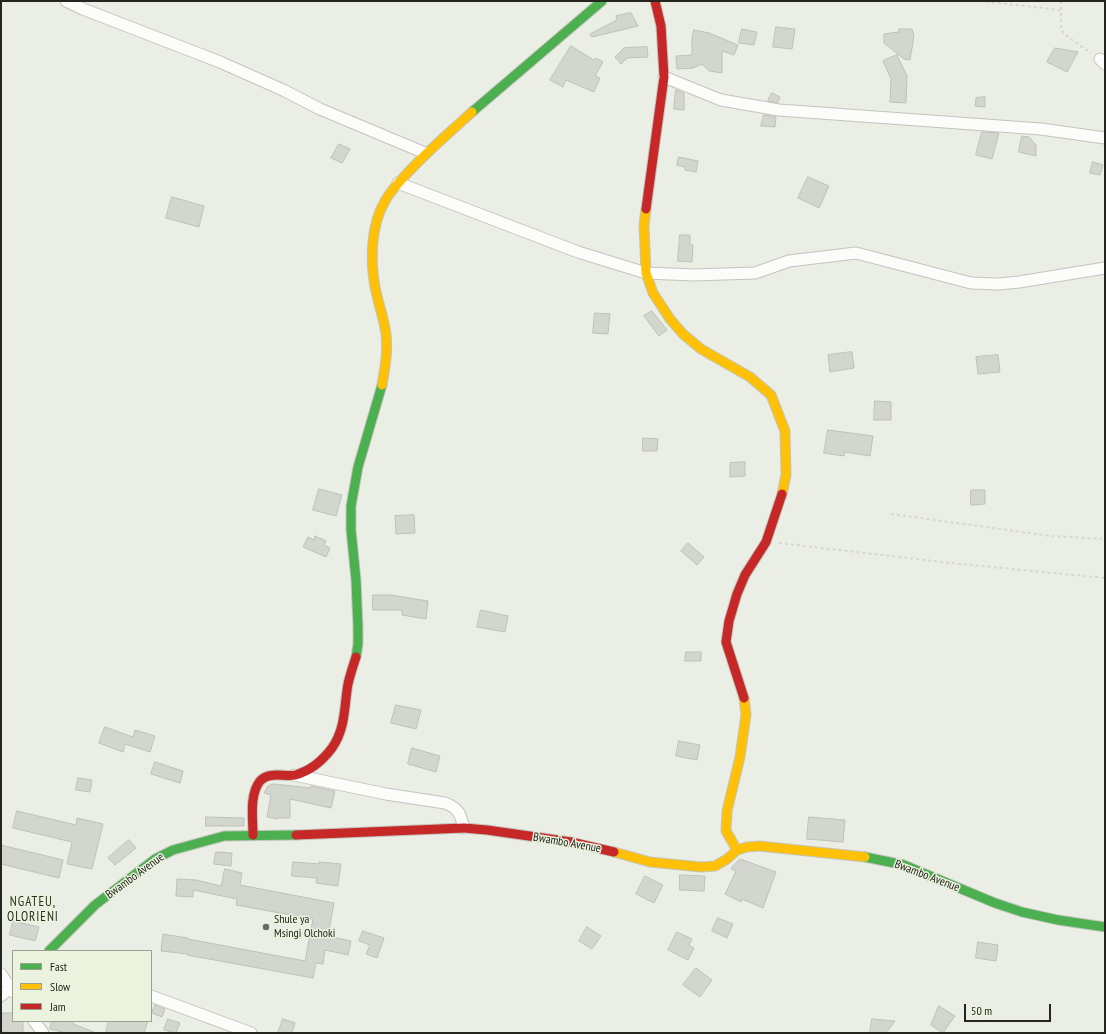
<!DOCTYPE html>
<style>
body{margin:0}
#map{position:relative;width:1106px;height:1034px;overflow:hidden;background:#eaeee4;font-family:"PT Sans Narrow",sans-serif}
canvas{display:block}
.frame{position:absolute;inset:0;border:2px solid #23251e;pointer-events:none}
.legend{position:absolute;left:12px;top:950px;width:140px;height:72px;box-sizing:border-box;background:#ebf3df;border:1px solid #9ba192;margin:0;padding:5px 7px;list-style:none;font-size:12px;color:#23251e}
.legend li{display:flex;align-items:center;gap:8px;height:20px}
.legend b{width:20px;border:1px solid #9ba192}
.scale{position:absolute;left:964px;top:1004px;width:87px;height:18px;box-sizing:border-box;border:2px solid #23251e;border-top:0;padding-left:5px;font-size:12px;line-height:14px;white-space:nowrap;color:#23251e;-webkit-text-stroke:3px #ebf3df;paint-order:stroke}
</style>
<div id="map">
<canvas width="1106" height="1034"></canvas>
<div class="frame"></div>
<ul class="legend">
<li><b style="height:5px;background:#4caf50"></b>Fast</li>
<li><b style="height:5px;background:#ffc107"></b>Slow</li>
<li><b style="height:5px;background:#c62828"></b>Jam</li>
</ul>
<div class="scale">50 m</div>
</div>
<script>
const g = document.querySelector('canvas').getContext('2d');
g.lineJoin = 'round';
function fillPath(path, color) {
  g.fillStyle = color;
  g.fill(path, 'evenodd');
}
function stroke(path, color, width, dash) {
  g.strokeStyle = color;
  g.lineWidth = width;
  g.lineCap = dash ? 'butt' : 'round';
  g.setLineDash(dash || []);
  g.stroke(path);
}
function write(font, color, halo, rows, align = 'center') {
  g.font = font + ' "PT Sans Narrow",sans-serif';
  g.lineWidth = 3;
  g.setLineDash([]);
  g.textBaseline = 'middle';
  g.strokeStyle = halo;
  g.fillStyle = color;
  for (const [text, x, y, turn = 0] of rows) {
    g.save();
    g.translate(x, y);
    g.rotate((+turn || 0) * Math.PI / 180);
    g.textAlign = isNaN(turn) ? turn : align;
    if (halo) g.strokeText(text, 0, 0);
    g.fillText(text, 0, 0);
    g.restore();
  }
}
const building = new Path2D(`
 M631,13L638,26L592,37L590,34L617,20L616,16Z
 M776,27L795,29L792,49L773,47Z
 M742,29L757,32L754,45L739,43Z
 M899,29H912L914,36L910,60L904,59L884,43V34L899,32Z
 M694,30L709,33L738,45L734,55L722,51V73L709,71L702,64L693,68L677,69L676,56L692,55V39Z
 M571,46L594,60L596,58L603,62L595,76L600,78L594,92L566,80L563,87L550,80Z
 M647,47L648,57L627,58L621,64L615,57L624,48Z
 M1055,48L1078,52L1067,72L1047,62Z
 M897,55L907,76L906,103L890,102L891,79L883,61Z
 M676,90L684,93V110L674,109Z
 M772,93L780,97L777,103L768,101Z
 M985,97V107L975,106L976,98Z
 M764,115L776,117L775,127L761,126Z
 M982,132L999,133L992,159L976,155Z
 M1022,136L1029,137L1036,145V156L1019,152Z
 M339,144L350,149L342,163L331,158Z
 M679,157L698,161L696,172L685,170V167L677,165Z
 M1093,162L1103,165L1100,175L1090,173Z
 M808,177L829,186L819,208L798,198Z
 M172,197L204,206L199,227L166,218Z
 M680,235H690V245H693L692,262L678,261Z
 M652,311L667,330L659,336L644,316Z
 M595,313L610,314L608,334L593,333Z
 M852,352L854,368L830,372L828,355Z
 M998,355L1000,372L978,374L976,357Z
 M875,401L891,402V420H874Z
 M828,430L873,436L870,456L845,452L844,456L824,453Z
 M643,438L658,439L657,451H643Z
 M745,462V476L730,477V463Z
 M319,489L342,495L336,516L313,510Z
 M971,490H985V504L971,505Z
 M414,515L415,533L396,534L395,516Z
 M315,536L326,541L324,545L330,548L326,557L303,547L308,537L314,540Z
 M688,543L704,557L697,565L681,551Z
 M373,595H391L428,601L426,619L402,615V610H373Z
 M481,610L508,616L505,632L477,627Z
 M686,652H701V661H685Z
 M396,705L421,710L416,729L391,723Z
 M105,727L133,737L135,730L155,736L150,752L125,744L123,752L99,743Z
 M679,741L700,745L697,760L676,756Z
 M412,748L440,756L436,772L408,764Z
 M155,762L183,771L180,783L151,774Z
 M78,778L92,780L90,792L76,790Z
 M274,784L310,788L311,786L335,791L331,808L290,799V818H278V819L267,817L271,795L264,793L268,786Z
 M17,811L76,825L77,818L103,824L92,869L67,864L72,842L13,828Z
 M206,817L244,818V826H206Z
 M809,817L845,820L843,842L807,839Z
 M129,840L136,848L115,865L108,858Z
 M1,845L63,860L59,878L1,864Z
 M216,852L232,853L231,866L214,864Z
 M740,859L776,872L763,908L742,899L741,902L725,894L736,871L731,869L733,866Z
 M293,862L319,864V862L341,864L338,886L316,883L317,878L292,876Z
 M225,869L242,873L240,885L334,903L328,936L351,941L348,955L325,950L323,964L316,963L313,978L187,955L188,954L161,951L163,934L188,938V939L305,961L313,919L236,905L237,899L193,890V897L176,896L177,879L196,880L221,886Z
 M680,875L705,876L704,891L680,890Z
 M645,876L663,885L654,903L636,894Z
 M718,918L733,924L727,938L712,931Z
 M13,921L39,927L35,941L10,935Z
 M587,927L601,936L592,949L579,941Z
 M363,931L384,938L377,958L366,954L370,945L359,941Z
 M677,932L692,939L689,945L694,948L688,960L668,950Z
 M978,942L998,945L996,961L976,958Z
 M696,968L712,980L700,997L683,985Z
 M155,1005L165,1009L162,1017L152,1013Z
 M939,1006L955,1016L943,1033L931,1025Z
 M2,1013H13V1021H23V1033L2,1032Z
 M168,1019L180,1023L176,1033L164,1030Z
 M283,1019L295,1023L292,1033H278Z
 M872,1019L895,1021L886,1033H870Z
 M52,1021H74L73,1024L94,1032V1033H66L50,1029Z
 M109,1021H148L144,1033H106Z`);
fillPath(building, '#d3d6ce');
stroke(building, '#bec1b9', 1);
const street = new Path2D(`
 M66,1L83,9L220,62L283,90L320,109L425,153
 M1100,59L1105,64
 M664,77L721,100L779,110L1041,129L1105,138
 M398,183L578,252L646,273L694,275L755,273L789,261L856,253L971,283L998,284L1019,282L1105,268
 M294,775L386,794L445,803C460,809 460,814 464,828
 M1,974L13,992
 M1,996L13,985
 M151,996L251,1033
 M34,1021L43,1033`);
const fast = new Path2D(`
 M472,112L602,1
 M356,657L358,644V627L356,580L351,530V506L358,467L382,385
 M865,857L904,865L995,903L1022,912L1058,920L1105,927
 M49,951L95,905L155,859L173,850L224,836L296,835`);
const slow = new Path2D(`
 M646,209L644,225L646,273L653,293L670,319L683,334L701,349L750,377L771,395L785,431L786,475L782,494
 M382,385C385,368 388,351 386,334C384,318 378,303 375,287C370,259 371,225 385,201C389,193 396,186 402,179C423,155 448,134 472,112
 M737,850L726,831L727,811L740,757L746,715L744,698
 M614,852L650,862L701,867L715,866L727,859L737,850L747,847L759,846L865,857`);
const jam = new Path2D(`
 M646,209L664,77L661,26L655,1
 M744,698L726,642L729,621L737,594L745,575L766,542L782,494
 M253,835C253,819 249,795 260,781C269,771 284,777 295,775C310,771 323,760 332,748C346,728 344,706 348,684C350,675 353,666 356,657
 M296,835L464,828L487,830L571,842L614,852`);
stroke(street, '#c2c5bd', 13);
stroke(fast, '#c2c5bd', 11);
stroke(slow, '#c2c5bd', 11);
stroke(jam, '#c2c5bd', 11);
stroke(new Path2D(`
 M980,1L1060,10
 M1061,1V30L1068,37L1091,53
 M891,514L1051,536L1105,539
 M779,543L951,563L1105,578`), '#d6d7d5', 2, [3, 3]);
stroke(street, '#fcfcfb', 11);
stroke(fast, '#4caf50', 9);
stroke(slow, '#ffc107', 9);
stroke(jam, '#c62828', 9);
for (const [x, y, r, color] of [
 [266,927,4,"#696b63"]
]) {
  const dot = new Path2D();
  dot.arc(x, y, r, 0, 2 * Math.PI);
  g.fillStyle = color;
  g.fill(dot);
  stroke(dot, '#ebf3df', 1.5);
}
write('12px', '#23251e', '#ebf3df', [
 ["Bwambo Avenue",567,843,10],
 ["Bwambo Avenue",135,876,-36],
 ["Bwambo Avenue",927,876,21]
]);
write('12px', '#23251e', '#ebf3df', [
 ["Shule ya",274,920],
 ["Msingi Olchoki",274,934]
], 'left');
g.letterSpacing = '1px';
write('13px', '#2a3020', '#ebf3df', [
 ["NGATEU,",33,902],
 ["OLORIENI",33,917]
]);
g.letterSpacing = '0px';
</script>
